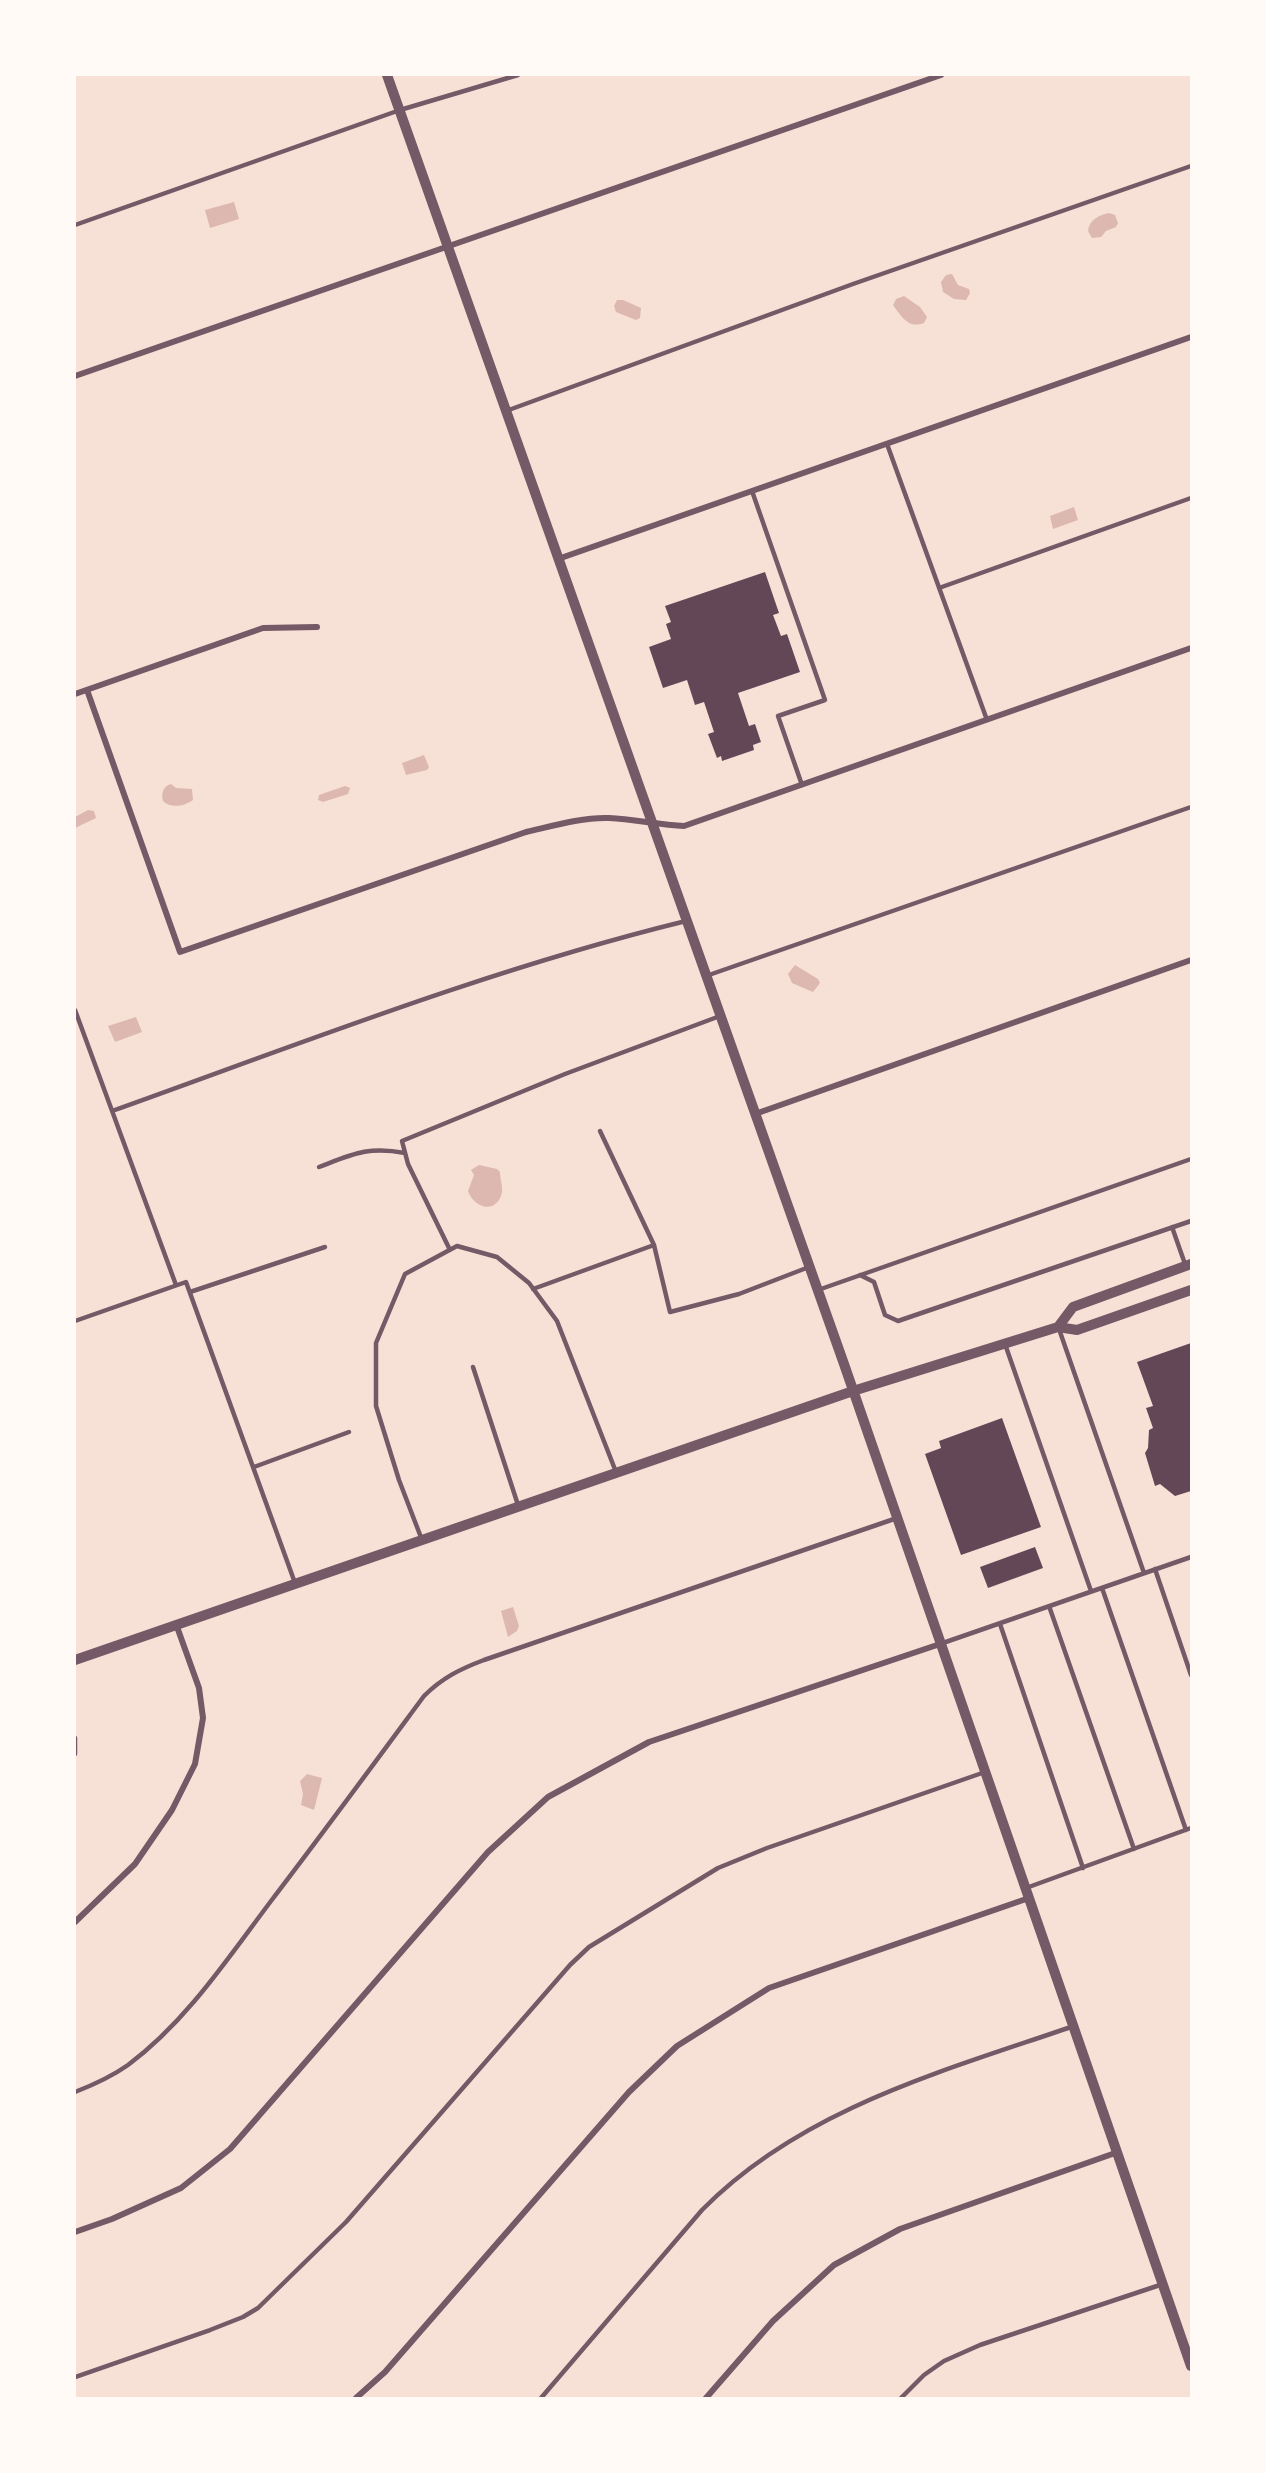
<!DOCTYPE html>
<style>
body{margin:0}
#map{position:relative;width:1266px;height:2473px;overflow:hidden;background:#f7e1d7;font-family:"DM Sans",sans-serif}
canvas{display:block}
.frame{position:absolute;inset:0;border:76px solid #fffaf5;pointer-events:none}
</style>
<div id="map">
<canvas width="1266" height="2473"></canvas>
<div class="frame"></div>
</div>
<script>
const g = document.querySelector('canvas').getContext('2d');
g.lineJoin = 'round';
function fillPath(path, color) {
  g.fillStyle = color;
  g.fill(path, 'evenodd');
}
function stroke(path, color, width, dash) {
  g.strokeStyle = color;
  g.lineWidth = width;
  g.lineCap = dash ? 'butt' : 'round';
  g.setLineDash(dash || []);
  g.stroke(path);
}
fillPath(new Path2D(`
 M234,202L239,219L210,228L205,210Z
 M1109,213L1115,215L1118,223L1116,227L1106,231L1101,237L1092,238L1088,231C1089,220 1099,215 1109,213Z
 M952,274L958,285L969,289L970,293L966,300L954,299L943,292L941,282L946,275Z
 M904,296L920,307L927,317L924,323C908,329 902,317 893,305L896,299Z
 M617,300H623L641,308L640,318L636,320L616,312L614,306Z
 M1074,507L1078,520L1053,529L1050,516Z
 M424,755L429,767L427,770L406,775L402,763Z
 M171,784L176,788L192,789L193,800C185,806 171,809 163,801C161,794 163,786 171,784Z
 M345,786L350,788L348,794L323,802L318,800L319,795Z
 M88,810L94,811L96,818L75,828V817Z
 M795,965L818,979L820,983L813,992L792,983L788,974Z
 M136,1017L142,1032L115,1042L108,1026Z
 M479,1165L497,1169L500,1172C500,1180 504,1189 501,1196C493,1215 473,1206 468,1191L474,1175L471,1170Z
 M513,1607L519,1626L517,1631L508,1637L501,1611Z
 M307,1774L322,1778L314,1810L301,1805L303,1794L300,1781Z`), '#dcb8b0');
fillPath(new Path2D(`
 M765,572L779,613L773,615L781,636L787,634L800,672L738,693L749,726L755,724L761,742L753,745L754,750L722,761L721,756L717,758L708,734L714,732L704,702L695,705L687,680L663,688L649,647L671,639L666,624L671,622L665,606Z
 M1191,1343V1491L1175,1496L1160,1484L1155,1486L1145,1453L1148,1448L1149,1430L1153,1428L1146,1408L1153,1406L1137,1362Z
 M1002,1418L1041,1527L961,1555L925,1454L941,1448L939,1441Z
 M1035,1547L1043,1568L988,1588L980,1567Z`), '#644757');
stroke(new Path2D(`
 M75,225L400,110L518,75
 M506,411L853,284L1191,166
 M887,444L987,720
 M752,491L825,700L778,716L802,785
 M939,588L1191,498
 M706,976L1191,807
 M75,1010L176,1285
 M112,1111C302,1043 490,969 686,921
 M600,1131L654,1245
 M319,1167C353,1154 368,1146 405,1153
 M1172,1227L1185,1264
 M450,1250L408,1164L402,1141L565,1074L720,1016
 M860,1275L874,1282L885,1315L898,1321L1191,1221
 M533,1289L654,1245L670,1312L739,1294L809,1267
 M818,1290L1191,1159
 M190,1292L325,1247
 M75,1321L186,1282L295,1583
 M1059,1329L1144,1573
 M1005,1344L1091,1591
 M473,1367L518,1505
 M254,1467L349,1432
 M422,1540L399,1480L376,1406V1343L405,1274L457,1246L497,1257L529,1283L557,1321L616,1472
 M1155,1569L1191,1675
 M1102,1588L1186,1830
 M1049,1606L1134,1849
 M1000,1624L1083,1868
 M940,1644L1191,1557
 M75,1738V1754
 M1026,1888L1191,1828
 M75,2092C93,2085 111,2077 128,2065C186,2022 228,1958 271,1901C323,1833 373,1765 424,1696C442,1678 460,1669 484,1660L897,1518
 M75,2377L210,2330L243,2317L258,2308L346,2222L570,1965L589,1947L718,1868L767,1848L985,1772
 M541,2398L702,2210C801,2109 943,2071 1074,2026
 M901,2398L924,2375L944,2361L980,2345L1163,2284`), '#755966', 4.5);
stroke(new Path2D(`
 M75,376L941,75
 M558,559L1191,337
 M87,690L180,952L526,832C552,826 582,817 609,818C634,819 659,825 684,826L1191,648
 M75,694L263,628L317,627
 M755,1114L1191,960
 M75,1922L135,1864L172,1810L195,1764L203,1718L199,1688L176,1624
 M75,2232L112,2219L181,2188L230,2149L488,1852L548,1797L649,1742L940,1644
 M356,2398L385,2372L629,2092L677,2046L769,1988L1029,1898
 M706,2398L773,2321L834,2265L900,2229L1118,2152`), '#755966', 6);
stroke(new Path2D(`
 M387,75L844,1364L1191,2366
 M1058,1327L1073,1307L1191,1264
 M75,1660L853,1391L1058,1327L1077,1330L1191,1290`), '#755966', 10);
</script>
